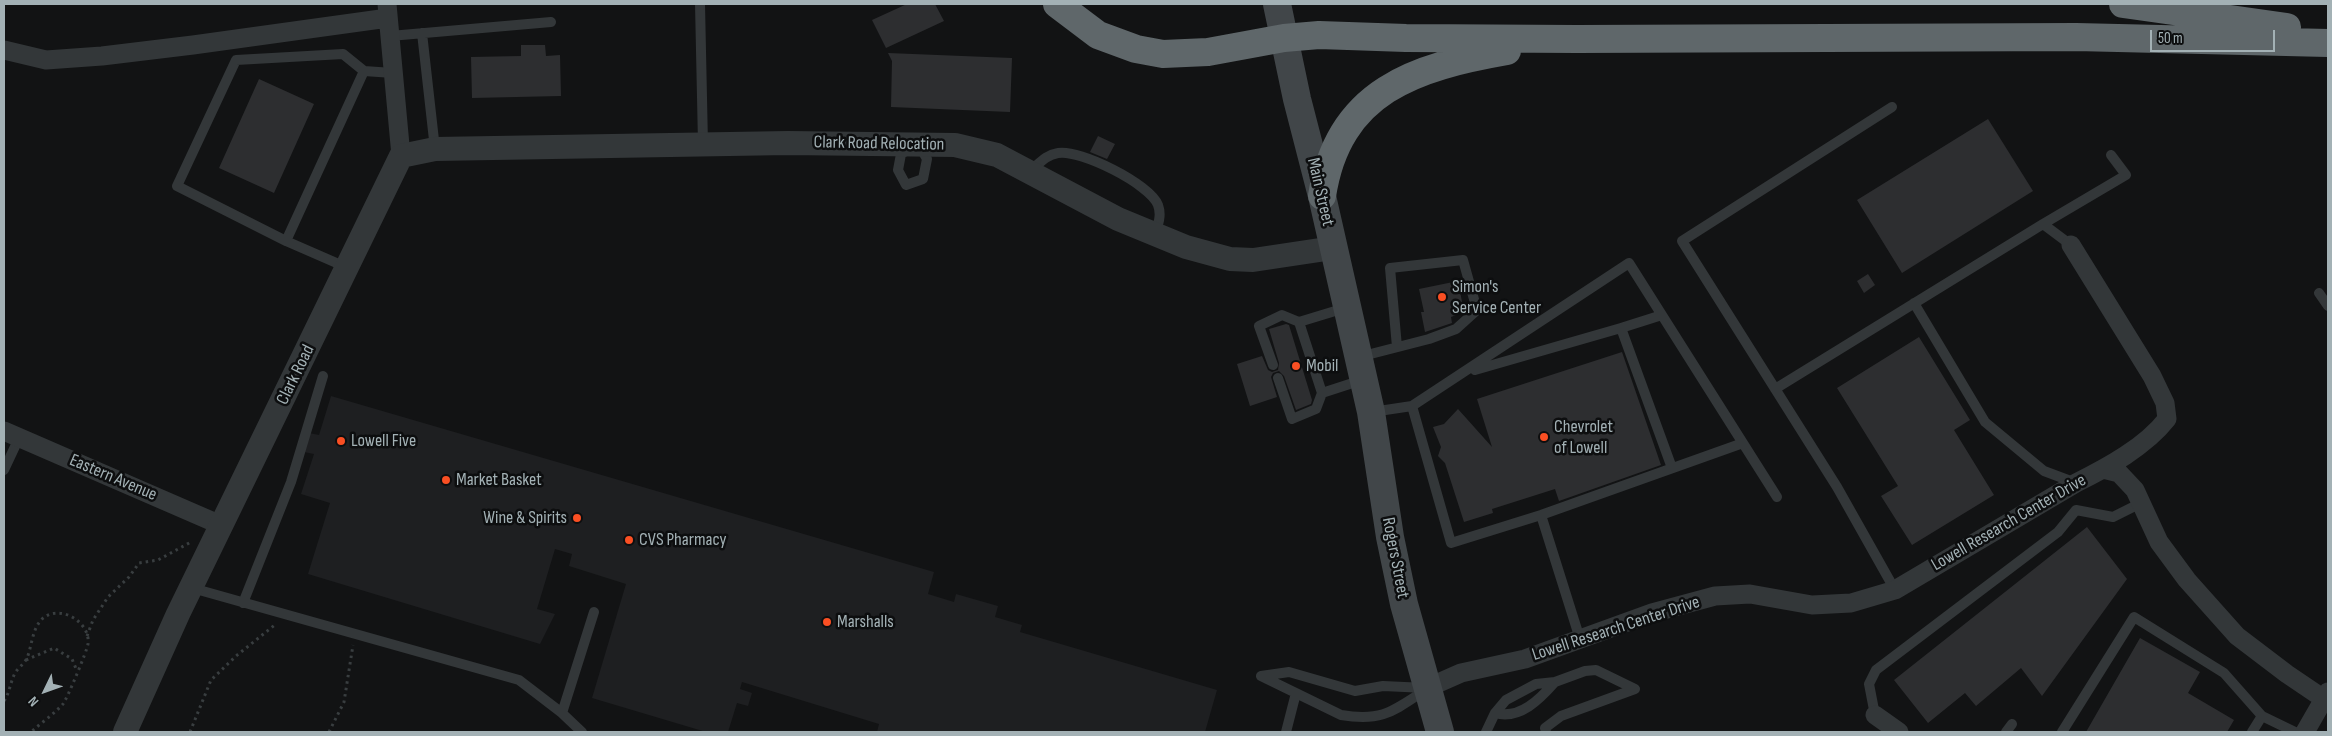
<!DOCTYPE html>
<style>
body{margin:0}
#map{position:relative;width:2332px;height:736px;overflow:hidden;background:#121314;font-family:"Sofia Sans Condensed",sans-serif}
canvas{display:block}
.frame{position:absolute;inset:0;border:5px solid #a3b1b5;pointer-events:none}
.north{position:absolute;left:20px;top:666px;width:50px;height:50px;-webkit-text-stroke:4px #0d0e0f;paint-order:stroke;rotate:228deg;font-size:14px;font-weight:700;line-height:20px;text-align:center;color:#a3b1b5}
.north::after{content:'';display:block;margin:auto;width:18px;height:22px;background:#a3b1b5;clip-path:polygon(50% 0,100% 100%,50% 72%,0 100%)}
.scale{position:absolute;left:2150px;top:30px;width:125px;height:22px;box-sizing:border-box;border:2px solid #a3b1b5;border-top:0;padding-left:6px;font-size:15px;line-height:18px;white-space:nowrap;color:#a3b1b5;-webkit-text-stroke:4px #0d0e0f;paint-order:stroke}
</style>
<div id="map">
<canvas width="2332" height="736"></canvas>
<div class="frame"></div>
<div class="north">N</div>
<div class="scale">50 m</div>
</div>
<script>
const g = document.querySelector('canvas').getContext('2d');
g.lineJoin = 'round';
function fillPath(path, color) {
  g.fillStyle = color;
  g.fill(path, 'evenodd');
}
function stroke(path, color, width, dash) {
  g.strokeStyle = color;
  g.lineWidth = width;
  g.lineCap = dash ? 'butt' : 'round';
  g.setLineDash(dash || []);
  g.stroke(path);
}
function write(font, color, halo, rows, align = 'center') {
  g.font = font + ' "Sofia Sans Condensed",sans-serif';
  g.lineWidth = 5;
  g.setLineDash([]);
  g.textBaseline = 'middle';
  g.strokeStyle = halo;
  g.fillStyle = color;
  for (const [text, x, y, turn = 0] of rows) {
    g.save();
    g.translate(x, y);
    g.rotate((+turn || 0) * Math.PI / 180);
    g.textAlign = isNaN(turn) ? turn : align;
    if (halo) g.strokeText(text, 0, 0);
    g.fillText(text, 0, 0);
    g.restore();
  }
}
fillPath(new Path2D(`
 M331,396L934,572L928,594L954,602L956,594L998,606L995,617L1022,625L1020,632L1217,690L1205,732H877L879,724L742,682L740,689L752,693L748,706L737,703L728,732H706L592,698L626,584L569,566L572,554L555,549L537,609L555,614L540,644L308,574L330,503L301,494L314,454L304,452L309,433L319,435Z`), '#1e1f21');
fillPath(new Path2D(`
 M907,4H935L944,21L886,48L872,20Z
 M521,45H545L546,56L560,55L561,96L472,98L471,57L521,56Z
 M888,53L1012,58L1010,112L891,107L892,61Z
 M259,79L314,104L274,193L219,168Z
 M1988,119L2033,191L1902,273L1857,200Z
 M1098,136L1115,144L1107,159L1090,152Z
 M1868,274L1875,285L1864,293L1857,281Z
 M1458,281L1464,312L1451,317L1452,323L1425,332L1421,312H1424L1419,289Z
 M1286,324L1289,325L1312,400L1311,404L1296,410L1284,376L1279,371L1273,373L1271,377L1277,397L1250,406L1237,364L1262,356L1268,370L1272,372L1278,370L1279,363L1269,329Z
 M1919,337L1970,420L1954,430L1994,495L1912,545L1881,496L1898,486L1837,388Z
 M1622,352L1661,465L1559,501L1555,489L1492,509L1493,513L1464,522L1445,463L1438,456L1441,447L1433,427L1444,424L1458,409L1492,447L1477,399Z
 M2087,527L2127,579L2042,696L2021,668L1976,706L1965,693L1928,723L1894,680Z
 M2140,638L2200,672L2188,693L2234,720L2227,732H2086Z`), '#2d2e30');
stroke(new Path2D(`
 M87,636L93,620L108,597L129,577L139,563L158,560L191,542
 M26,660L54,648L72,659L77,671
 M4,701C10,692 10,683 15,673C18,668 24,664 27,658C32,646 32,629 42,619C59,603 91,622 88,644C87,651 67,699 63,704C54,714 41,723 31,732
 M190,732L211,680L236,656L276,624
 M329,732L344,702L353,645`), '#393e40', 3, [2.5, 4]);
stroke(new Path2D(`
 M700,4L703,144
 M422,33L435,149
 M390,36L551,22
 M1892,107L1682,241L1837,487L1895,590
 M918,143L927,159L923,179L906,185L898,170L901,154Z
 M1029,172C1039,164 1045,155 1058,153C1080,149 1150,184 1158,205C1162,216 1158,225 1154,235
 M2043,224L2126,175L2111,155
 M286,241L177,186L236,60L343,54L364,71
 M348,268L286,241L364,71L393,73
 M2319,293L2328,306
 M1914,303L1985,422L2044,471L2076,483
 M1345,308L1299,322L1322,393L1362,380
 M1621,328L1662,315
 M1359,357L1429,339L1456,329L1477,310L1463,260L1390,268L1397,347
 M1273,365L1259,326L1282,315L1299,322
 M1475,370L1621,328L1672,468
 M1278,378L1292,419L1316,409L1322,393
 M1775,389L2043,224L2071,245
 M1412,406L1451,543L1541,515L1743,443
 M1372,412L1412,406L1629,263L1777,497
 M4,470L19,438
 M1541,515L1580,639
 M192,588L519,680L562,713L582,732
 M243,603L291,482L323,376
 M1261,676L1341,715C1383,722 1393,711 1427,689
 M1261,676L1289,672L1355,691L1383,686L1426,688
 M562,713L594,612
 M1495,713C1520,720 1540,699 1555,682
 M1875,715L1869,684L1876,670L2058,532L2076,510L2113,517L2141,503
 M1286,732L1296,693
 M1486,732L1495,713L1506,700L1536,684L1555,682L1585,671L1596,670L1635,689
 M1546,732L1545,728L1561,716L1635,689
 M2006,732L2012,724
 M2062,732L2134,617L2224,673L2262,716
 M2252,732L2262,716L2295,732`), '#333739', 10);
stroke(new Path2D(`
 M387,4L401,156
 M4,50L46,60L102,56L193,45L388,18
 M4,431L223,526
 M2103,469L2119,473L2135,490L2159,542L2187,580L2237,636L2287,674L2324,699
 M1427,688L1461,673L1525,659L1652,613L1715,596L1750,594L1812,605L1851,603L1895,590L2076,483C2108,467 2145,447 2167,419L2165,403L2152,376L2071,245
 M1875,715L1899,732
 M2305,732L2328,692`), '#333739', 19);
stroke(new Path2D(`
 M125,732L178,614L401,156L435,149L788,143L955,145L997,155L1118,219L1186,247L1230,259L1253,260L1333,248`), '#333739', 24);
stroke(new Path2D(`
 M1277,4L1297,99L1322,196L1371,412L1390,537L1404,604L1440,732`), '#414649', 28);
stroke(new Path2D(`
 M1057,4L1098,35L1136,49L1163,54L1208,52L1284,38L1319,35L1406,38L1577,39L2076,37L2328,43
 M2123,4L2287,27
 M1322,196C1338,90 1416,67 1507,51`), '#5f676a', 28);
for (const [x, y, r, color] of [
 [1442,297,5,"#fa4f23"],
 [1296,366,5,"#fa4f23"],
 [1544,437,5,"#fa4f23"],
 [341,441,5,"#fa4f23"],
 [446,480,5,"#fa4f23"],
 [577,518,5,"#fa4f23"],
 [629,540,5,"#fa4f23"],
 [827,622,5,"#fa4f23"]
]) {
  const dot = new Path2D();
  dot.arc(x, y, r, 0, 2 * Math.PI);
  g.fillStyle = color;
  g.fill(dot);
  stroke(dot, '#0d0e0f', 2);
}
write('18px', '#a3b1b5', '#0d0e0f', [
 ["Clark Road Relocation",879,144,1],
 ["Main Street",1320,192,77],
 ["Clark Road",296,375,-64],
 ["Eastern Avenue",113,478,23],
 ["Lowell Research Center Drive",2009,523,-30],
 ["Rogers Street",1395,558,79],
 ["Lowell Research Center Drive",1616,629,-18]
]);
write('18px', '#a3b1b5', '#0d0e0f', [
 ["Simon's",1452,287],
 ["Service Center",1452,308],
 ["Mobil",1306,366],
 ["Chevrolet",1554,427],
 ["of Lowell",1554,448],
 ["Lowell Five",351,441],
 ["Market Basket",456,480],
 ["Wine & Spirits",567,518,"right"],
 ["CVS Pharmacy",639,540],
 ["Marshalls",837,622]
], 'left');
</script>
